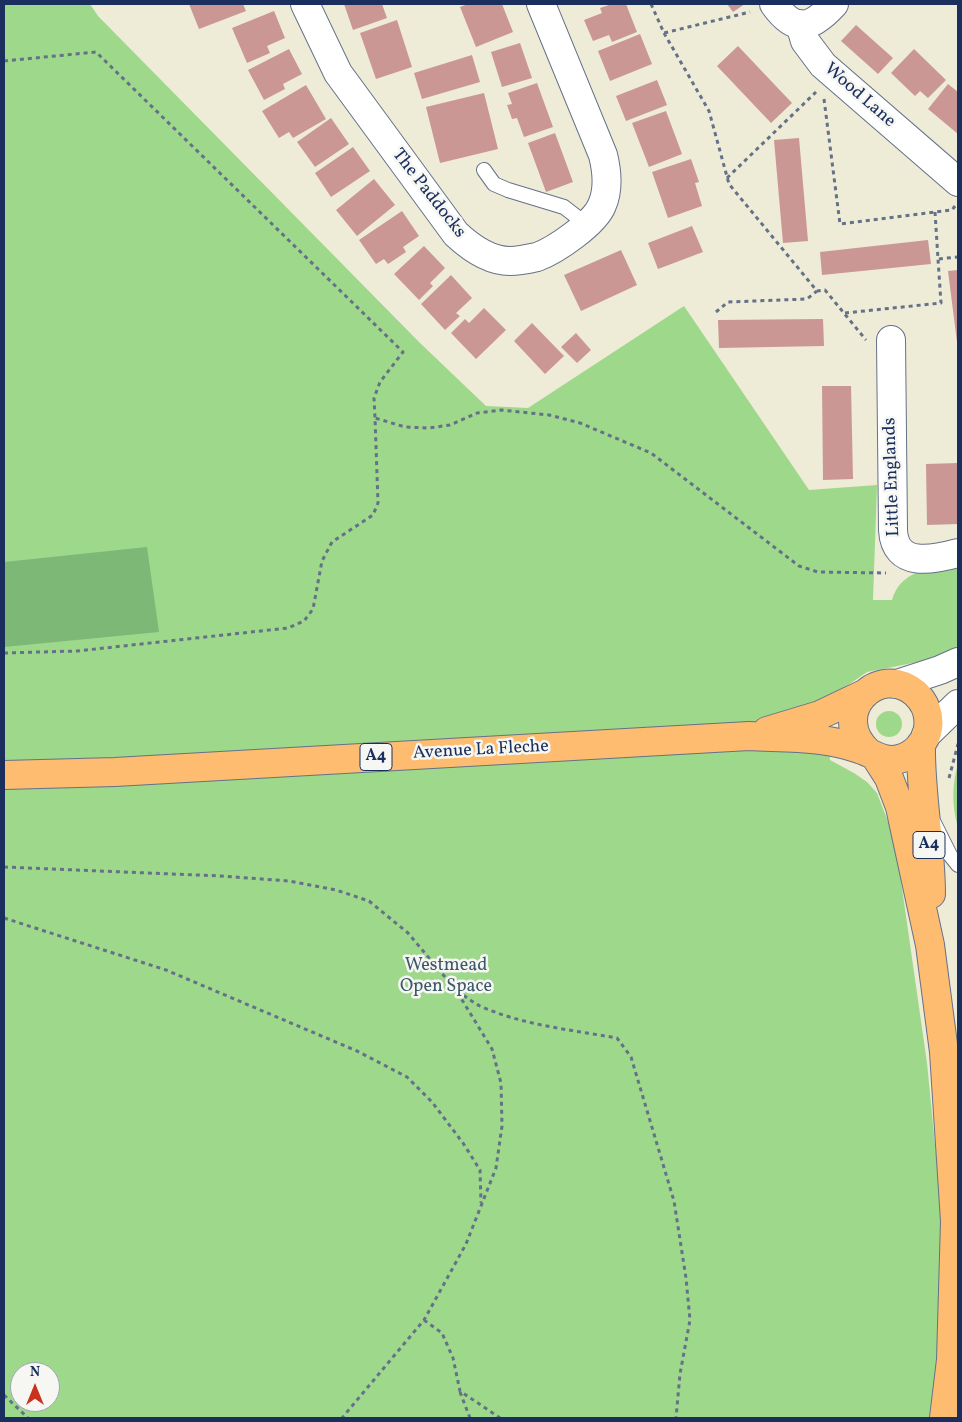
<!DOCTYPE html>
<style>
body{margin:0}
#map{position:relative;width:962px;height:1422px;overflow:hidden;background:#eeebd7;font-family:Vollkorn,serif}
canvas{display:block}
.frame{position:absolute;inset:0;border:5px solid #1b2f5e;pointer-events:none}
.north{position:absolute;left:10px;top:1362px;width:50px;height:50px;box-sizing:border-box;background:#f6f6f2;border:1px solid #9ea6b7;border-radius:50%;rotate:0deg;font-size:14px;font-weight:700;line-height:20px;text-align:center;color:#1b2f5e}
.north::after{content:'';display:block;margin:auto;width:18px;height:22px;background:#c8321e;clip-path:polygon(50% 0,100% 100%,50% 72%,0 100%)}
</style>
<div id="map">
<canvas width="962" height="1422"></canvas>
<div class="frame"></div>
<div class="north">N</div>
</div>
<script>
const g = document.querySelector('canvas').getContext('2d');
g.lineJoin = 'round';
function fillPath(path, color) {
  g.fillStyle = color;
  g.fill(path, 'evenodd');
}
function stroke(path, color, width, dash) {
  g.strokeStyle = color;
  g.lineWidth = width;
  g.lineCap = dash ? 'butt' : 'round';
  g.setLineDash(dash || []);
  g.stroke(path);
}
function write(font, color, halo, rows, align = 'center') {
  g.font = font + ' Vollkorn,serif';
  g.lineWidth = 5;
  g.setLineDash([]);
  g.textBaseline = 'middle';
  g.strokeStyle = halo;
  g.fillStyle = color;
  for (const [text, x, y, turn = 0] of rows) {
    g.save();
    g.translate(x, y);
    g.rotate((+turn || 0) * Math.PI / 180);
    g.textAlign = isNaN(turn) ? turn : align;
    if (halo) g.strokeText(text, 0, 0);
    g.fillText(text, 0, 0);
    g.restore();
  }
}
fillPath(new Path2D(`
 M4,4H90L98,16L419,342L486,406L528,408L684,306L809,490L877,485L873,600H892C901,569 931,569 958,563V649L943,656L923,661L867,672L823,702L830,760L854,773L867,782L877,793L892,832L900,874L927,1063L942,1216L941,1314L932,1418H4ZM20,1372H50V1402H20Z
 M876 724a13 13 0 1 1 26 0a13 13 0 1 1-26 0Z
 M958,764V824H957C952,804 952,784 958,764Z`), '#9ed88b');
fillPath(new Path2D(`
 M147,547L159,632L4,647V562Z`), '#7eb877');
fillPath(new Path2D(`
 M189,4H243L246,11L199,29Z
 M344,4H382L387,18L353,30Z
 M468,4H502L513,32L476,47L460,7Z
 M612,4H626L637,32L612,42L609,35L593,41L584,20L602,13L600,8Z
 M727,4H745L733,12Z
 M274,11L285,38L267,46L270,53L247,63L232,28Z
 M397,20L412,67L376,79L360,33Z
 M856,25L893,58L878,74L841,41Z
 M640,34L652,64L610,81L598,51Z
 M520,43L532,78L502,87L491,52Z
 M738,46L792,103L771,123L717,66Z
 M289,49L302,74L283,84L285,89L264,100L248,70Z
 M914,49L946,80L928,98L920,91L915,96L891,73Z
 M472,55L480,82L422,99L414,73Z
 M657,80L667,105L626,121L616,96Z
 M537,83L553,127L524,137L517,118L512,119L507,105L512,104L508,93Z
 M948,84L958,92V134L928,109Z
 M306,85L326,119L293,138L289,132L279,138L262,111Z
 M484,93L498,149L440,163L426,107Z
 M666,111L682,154L649,167L632,123Z
 M331,118L349,144L315,167L297,142Z
 M555,133L573,182L546,192L528,143Z
 M799,138L808,241L783,243L774,140Z
 M353,147L370,171L331,197L315,173Z
 M691,159L699,182L695,183L702,206L668,218L652,172Z
 M374,179L395,205L357,236L336,210Z
 M402,211L419,236L403,247L406,252L388,264L384,259L376,264L359,240Z
 M692,226L703,252L658,269L648,243Z
 M928,240L931,264L822,275L820,252Z
 M424,246L445,268L430,283L433,286L419,300L394,274Z
 M621,250L637,285L581,311L564,275Z
 M958,270V342H957L948,271Z
 M451,275L472,298L456,313L460,316L445,330L421,304Z
 M484,308L506,330L476,359L451,333L465,319L469,323Z
 M823,319L824,346L719,348L718,320Z
 M532,323L564,356L545,374L514,341Z
 M576,333L591,350L577,363L561,347Z
 M822,386H851L853,479L823,480Z
 M958,463V524L927,525L926,464Z`), '#ca9795');
const service = new Path2D(`
 M484,170L494,184L508,190L564,207L586,224
 M934,823L950,855L958,865`);
const minor = new Path2D(`
 M305,4L338,73L456,234C471,248 489,261 510,261C519,261 528,259 537,257C556,250 595,223 602,205C609,189 607,171 603,155L541,4
 M774,4C795,34 811,29 834,4
 M800,24L805,41L823,65L958,182
 M891,340L893,530C895,568 932,560 958,553`);
const tertiary = new Path2D(`
 M897,684L940,670L958,662
 M926,735L958,704`);
const primary = new Path2D(`
 M767,731L820,715L864,694
 M921,744C920,794 931,844 931,894
 M875,756L889,778L900,807L930,945L944,1052L955,1221L951,1360L944,1418
 M4,775L115,772L749,736C785,738 825,736 859,749C873,753 883,763 899,759C913,756 926,743 928,728C930,715 925,702 915,693C879,662 827,713 868,752`);
stroke(service, '#657188', 16);
stroke(minor, '#657188', 30);
stroke(tertiary, '#657188', 30);
stroke(primary, '#657188', 30);
stroke(new Path2D(`
 M651,4L664,33L750,12
 M664,33L709,111L729,184L817,291L825,290L866,340
 M4,61L96,52L403,352L380,382L374,398L375,418
 M824,99L840,224L952,210L955,206
 M727,178L816,92
 M935,212L938,259L958,257
 M716,312L728,302L807,299L817,291
 M845,313L941,303L938,259
 M4,653L77,651L288,628L304,621L313,609L322,561L332,542L373,515L378,503L375,418L405,427L429,428L450,425L477,413L501,410L549,415L580,423L651,453L799,566L818,572L886,573
 M949,778L958,744
 M4,867L221,876L289,881L336,890L369,901L408,933L456,990L492,1049L501,1083L502,1126L496,1168L466,1244L424,1320L342,1418
 M4,918L166,970L357,1051L407,1077L432,1102L463,1143L480,1170L481,1203
 M457,991C465,996 472,1002 480,1006C522,1025 572,1030 617,1038L631,1057L674,1201L686,1278L690,1320L680,1374L676,1418
 M424,1320L442,1333L453,1358L460,1391L500,1418
 M460,1392L470,1418
 M4,1395L28,1418`), '#657188', 3, [4, 4]);
stroke(service, '#fff', 14);
stroke(minor, '#fff', 28);
stroke(tertiary, '#fff', 28);
stroke(primary, '#fdbc70', 28);
for (const [x, y, w] of [
 [376,757,32],
 [929,845,32]
]) {
  const box = new Path2D();
  box.roundRect(x - w / 2, y - 13.5, w, 27, 4);
  g.fillStyle = '#f6f6f2';
  g.fill(box);
  stroke(box, '#1b2f5e', 1);
}
write('bold 16px', '#1b2f5e', null, [
 ["A4",376,757],
 ["A4",929,845]
]);
write('18px', '#1b2f5e', '#f6f6f2', [
 ["Wood Lane",859,96,41],
 ["The Paddocks",428,194,52],
 ["Little Englands",893,477,-92],
 ["Avenue La Fleche",481,751,-3]
]);
write('18px', '#3c5969', '#f6f6f2', [
 ["Westmead",446,967],
 ["Open Space",446,988]
]);
</script>
